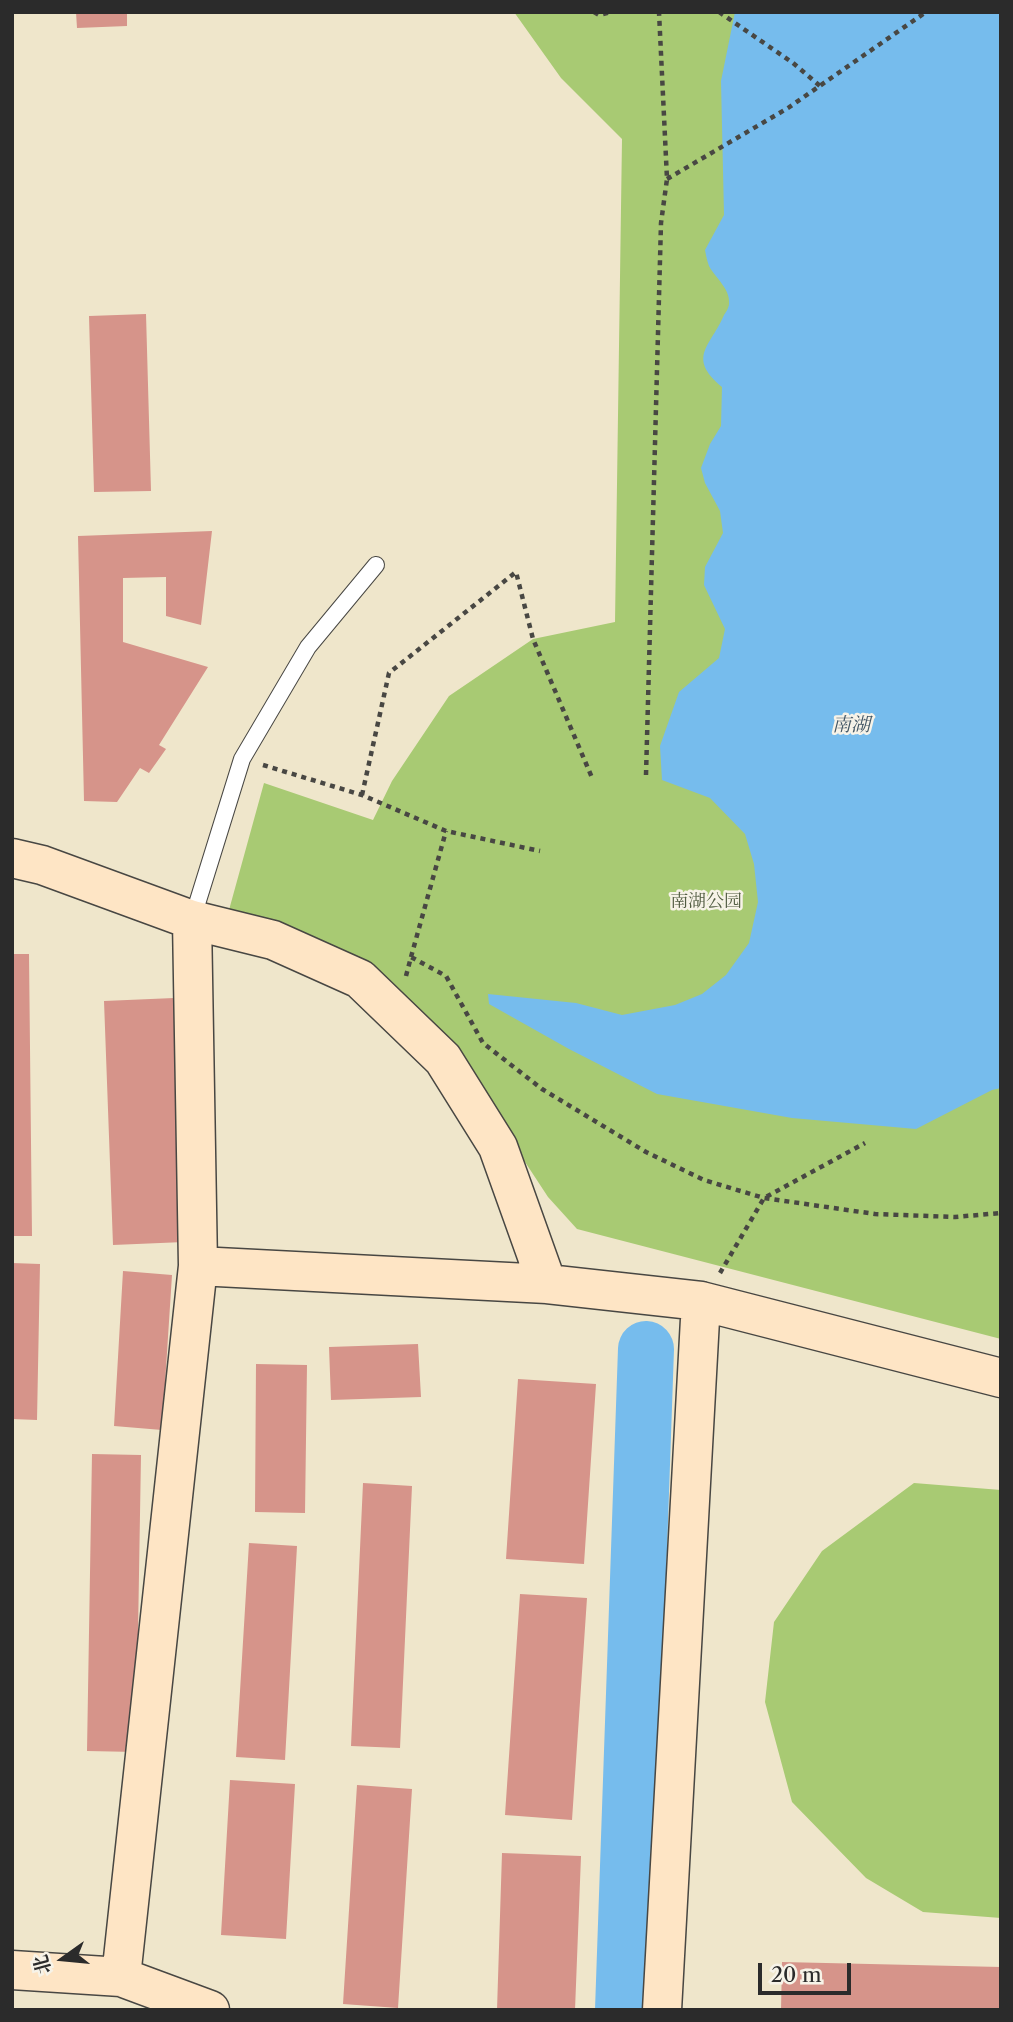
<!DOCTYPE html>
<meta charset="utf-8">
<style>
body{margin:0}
#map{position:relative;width:1013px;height:2022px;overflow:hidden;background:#efe6cb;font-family:"Libre Caslon Text","Noto Serif SC",serif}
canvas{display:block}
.frame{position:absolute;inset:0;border:14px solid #2b2b2b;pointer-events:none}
.north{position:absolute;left:28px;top:1924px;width:70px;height:70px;-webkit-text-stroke:5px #f7f3e8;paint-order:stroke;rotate:255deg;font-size:19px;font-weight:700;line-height:28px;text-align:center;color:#2b2b2b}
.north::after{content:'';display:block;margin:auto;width:24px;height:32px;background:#2b2b2b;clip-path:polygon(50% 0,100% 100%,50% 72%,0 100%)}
.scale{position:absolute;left:758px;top:1963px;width:93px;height:32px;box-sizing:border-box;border:4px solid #2b2b2b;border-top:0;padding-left:9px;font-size:21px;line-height:24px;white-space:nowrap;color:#2b2b2b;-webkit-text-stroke:5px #f7f3e8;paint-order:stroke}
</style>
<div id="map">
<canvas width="1013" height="2022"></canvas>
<div class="frame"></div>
<div class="north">北</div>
<div class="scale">20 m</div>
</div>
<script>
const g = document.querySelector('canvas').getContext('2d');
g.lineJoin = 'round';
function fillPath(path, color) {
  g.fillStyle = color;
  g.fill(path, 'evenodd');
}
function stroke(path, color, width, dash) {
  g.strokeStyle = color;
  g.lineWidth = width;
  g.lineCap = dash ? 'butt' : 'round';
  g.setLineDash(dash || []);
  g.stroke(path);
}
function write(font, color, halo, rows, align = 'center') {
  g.font = font + ' "Libre Caslon Text","Noto Serif SC",serif';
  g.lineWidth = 5;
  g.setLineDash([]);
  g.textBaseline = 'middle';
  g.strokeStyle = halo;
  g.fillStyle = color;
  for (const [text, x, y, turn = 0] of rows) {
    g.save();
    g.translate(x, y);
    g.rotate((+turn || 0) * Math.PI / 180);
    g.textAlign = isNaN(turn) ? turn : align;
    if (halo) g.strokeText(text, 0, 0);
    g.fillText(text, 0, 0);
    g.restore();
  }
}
fillPath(new Path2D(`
 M514,12H1001V1339L577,1229L548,1197L447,1043L229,910L264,783L373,820L392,781L449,696L533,639L615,622L622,139L561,78Z
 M914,1483L1001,1490V1918L923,1912L866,1878L792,1802L765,1702L774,1622L822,1551Z`), '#a8ca73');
fillPath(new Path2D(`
 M735,12H1001V1088L992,1090L916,1129L792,1118L657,1094L569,1049L489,1004L488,994L576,1003L622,1015L675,1005L702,994L726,975L749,943L758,902L754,864L745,834L710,798L662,780L660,746L679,692L719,658L725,629L704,585L705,567L723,533L720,511L705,483L701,468L710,444L721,426L722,387C686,357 711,346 724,315C726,312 728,309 729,305C731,289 716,279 709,266C707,261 706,255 705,250L724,215L721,81Z`), '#76bced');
stroke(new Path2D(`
 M623,2010L646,1349`), '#76bced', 56);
fillPath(new Path2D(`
 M76,12H127V26L77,28Z
 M146,314L151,491L94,492L89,316Z
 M212,531L201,625L166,616V577L123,578V642L208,667L159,745L166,749L149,773L140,768L117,802L84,801L78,536Z
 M12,954H29L32,1236H12Z
 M174,998L184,1242L113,1245L104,1001Z
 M12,1263L40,1264L37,1420L12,1419Z
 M123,1271L172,1275L162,1430L114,1426Z
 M418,1344L421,1397L331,1400L329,1347Z
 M256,1364L307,1365L305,1513L255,1512Z
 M518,1379L596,1384L584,1564L506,1559Z
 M92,1454L141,1455L136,1752L87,1751Z
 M363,1483L412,1486L400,1748L351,1746Z
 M249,1543L297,1546L285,1760L236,1757Z
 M520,1594L587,1598L572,1820L505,1815Z
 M230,1780L295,1784L286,1939L221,1935Z
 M357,1785L412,1789L398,2008L343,2004Z
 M502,1853L581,1856L575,2010H497Z
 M782,1962L1001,1967V2010H781Z`), '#d6948a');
const lane = new Path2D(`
 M192,920L242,759L308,647L376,565`);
const secondary = new Path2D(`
 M12,858L42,865L192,920L273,940L360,979L443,1059L498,1147L547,1284
 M198,1266L547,1284L701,1301L1001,1378
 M12,1970L121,1977L198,1266L192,920
 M121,1977L210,2010
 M662,2010L701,1301`);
stroke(lane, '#484743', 18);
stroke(secondary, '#484743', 41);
stroke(new Path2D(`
 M594,12L599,15L611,12
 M719,12L793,63L820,86
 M667,179L788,108L926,12
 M263,765L362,795L446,831L540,851
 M646,775L661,223L667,179L659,12
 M362,795L389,673L516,572L533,639L593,780
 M411,957L446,831
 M406,976L411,957L446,976L483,1043L542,1089L646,1152L704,1180L764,1198L875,1214L955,1217L1001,1213
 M720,1273L764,1198L865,1143`), '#484743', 4.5, [5, 5]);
stroke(lane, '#fff', 16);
stroke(secondary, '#fee5c5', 38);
write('18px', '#505b41', '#f7f3e8', [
 ["南湖公园",706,902]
]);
write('italic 19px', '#425665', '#f7f3e8', [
 ["南湖",851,726]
]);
</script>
